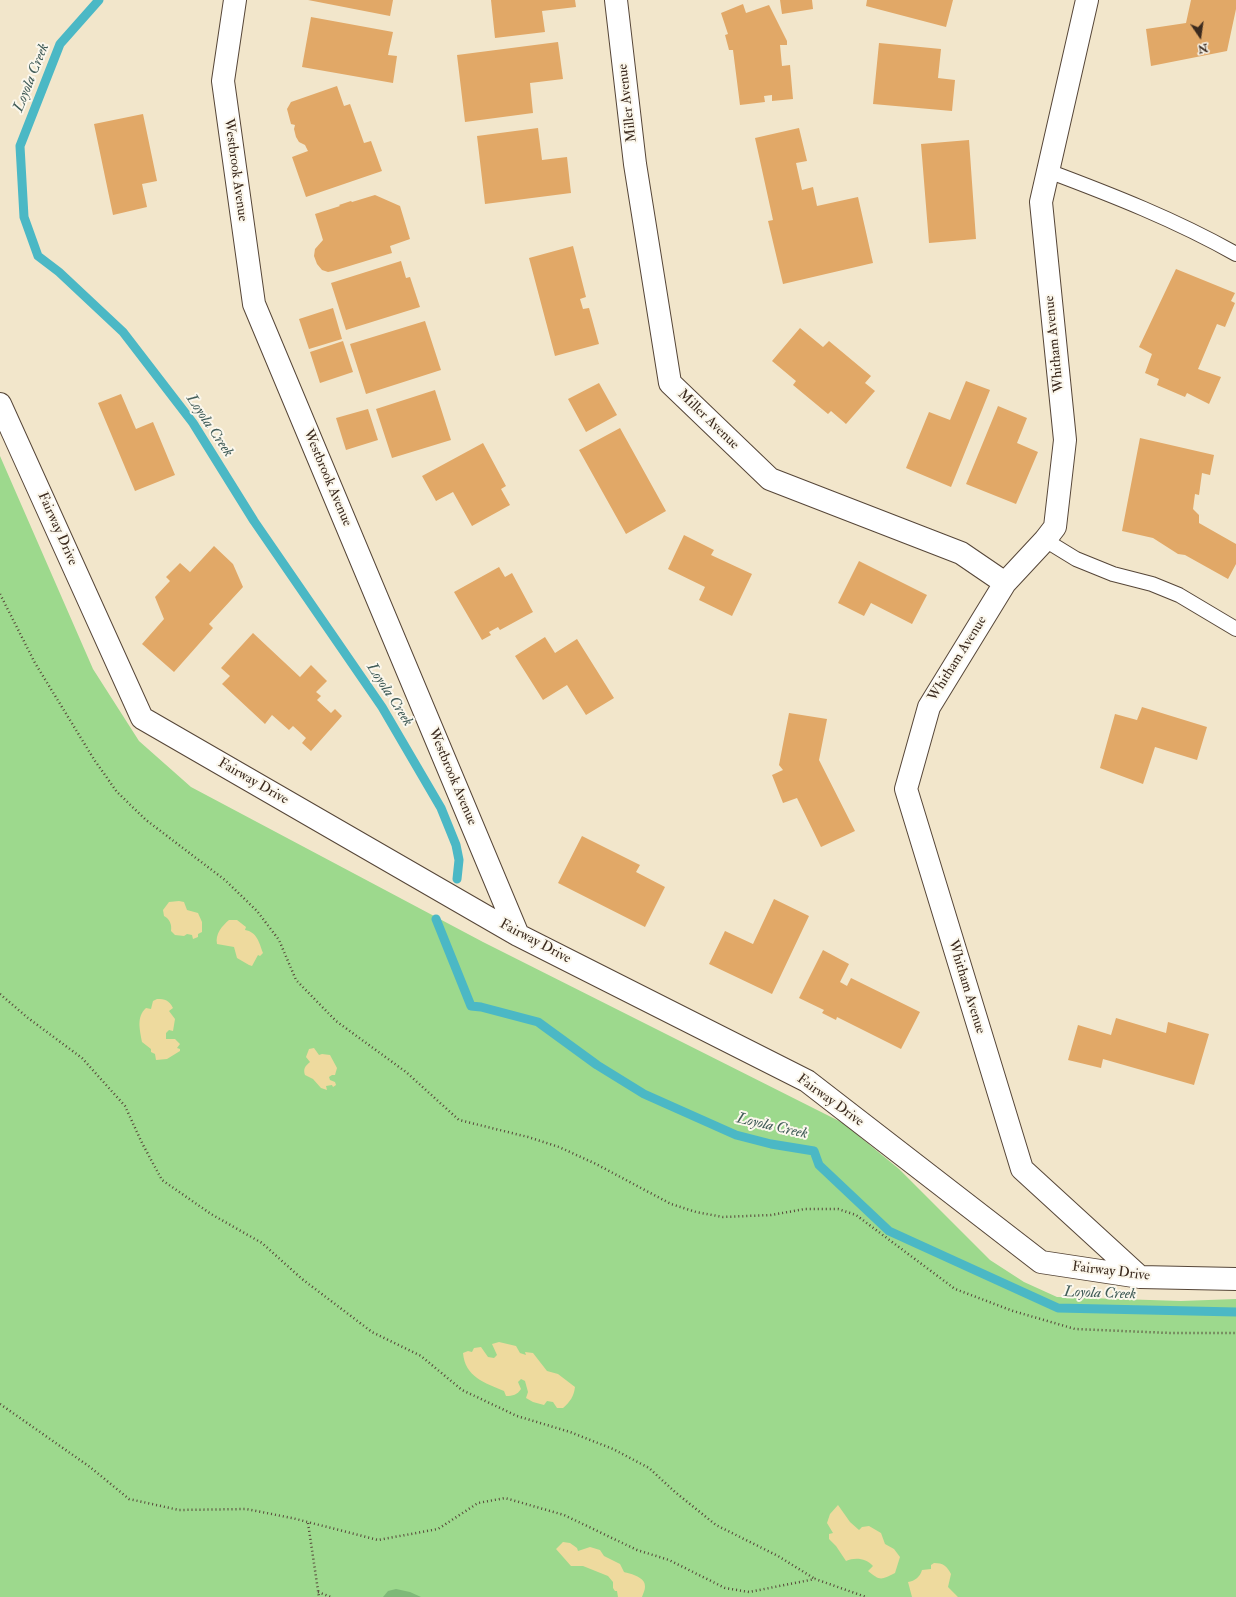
<!DOCTYPE html>
<style>
body{margin:0}
#map{position:relative;width:1236px;height:1597px;overflow:hidden;background:#f2e6cb;font-family:"IM FELL Double Pica",serif}
canvas{display:block}
.north{position:absolute;left:1180px;top:16px;width:40px;height:40px;-webkit-text-stroke:3px #fbf7ec;paint-order:stroke;rotate:167deg;font-size:11px;font-weight:700;line-height:16px;text-align:center;color:#3b2a1e}
.north::after{content:'';display:block;margin:auto;width:14px;height:18px;background:#3b2a1e;clip-path:polygon(50% 0,100% 100%,50% 72%,0 100%)}
</style>
<div id="map">
<canvas width="1236" height="1597"></canvas>
<div class="north">N</div>
</div>
<script>
const g = document.querySelector('canvas').getContext('2d');
g.lineJoin = 'round';
function fillPath(path, color) {
  g.fillStyle = color;
  g.fill(path, 'evenodd');
}
function stroke(path, color, width, dash) {
  g.strokeStyle = color;
  g.lineWidth = width;
  g.lineCap = dash ? 'butt' : 'round';
  g.setLineDash(dash || []);
  g.stroke(path);
}
function write(font, color, halo, rows, align = 'center') {
  g.font = font + ' "IM FELL Double Pica",serif';
  g.lineWidth = 4;
  g.setLineDash([]);
  g.textBaseline = 'middle';
  g.strokeStyle = halo;
  g.fillStyle = color;
  for (const [text, x, y, turn = 0] of rows) {
    g.save();
    g.translate(x, y);
    g.rotate((+turn || 0) * Math.PI / 180);
    g.textAlign = isNaN(turn) ? turn : align;
    if (halo) g.strokeText(text, 0, 0);
    g.fillText(text, 0, 0);
    g.restore();
  }
}
fillPath(new Path2D(`
 M0,456L93,669L139,741L191,787L483,942L843,1123L899,1169L990,1260L1024,1282L1057,1297L1181,1301L1236,1299V1597H0Z`), '#9dd98d');
fillPath(new Path2D(`
 M396,1589L410,1592L421,1597H383L388,1591Z`), '#7eb978');
fillPath(new Path2D(`
 M179,901L184,902L187,910L198,913L202,922V932L198,934V937L193,939L192,935L187,934L184,936L175,935L171,931C172,925 170,919 164,916L163,910L169,902Z
 M229,920H237L246,927L245,930C257,932 259,942 263,953L260,956L258,955L252,966L249,965L237,958L234,947L217,944C215,934 222,926 229,920Z
 M157,999C165,999 169,1000 173,1008L169,1011L175,1019L173,1031L169,1030L166,1033V1039H175L180,1044L177,1048L180,1049V1051L167,1059L156,1060L155,1054L151,1052V1049L142,1042C140,1030 136,1017 146,1008L151,1009L153,1001Z
 M314,1048L319,1055L322,1054L330,1055L337,1068L335,1075H332L329,1077L330,1080L335,1082L336,1085L333,1087L332,1085L326,1086L327,1090L321,1088L313,1079L305,1075C303,1069 305,1066 310,1062L306,1057L309,1049Z
 M499,1342L516,1346L520,1353L526,1355L525,1352L533,1353L547,1371L558,1374L575,1387C574,1396 570,1402 563,1408H557L553,1402L547,1401L544,1405L533,1402L526,1398L528,1392L525,1381L521,1379L518,1382L521,1389C517,1395 513,1396 506,1396L504,1391C485,1383 465,1377 463,1353L468,1351L472,1352L474,1348L481,1347L488,1357L494,1358L497,1355L492,1344Z
 M838,1505L850,1522L859,1530L862,1527L869,1526L881,1533L885,1544L894,1549L900,1557L895,1573C881,1580 880,1581 868,1571L873,1566C866,1558 855,1557 846,1561L836,1546L829,1539V1534L833,1533L827,1523L830,1514Z
 M563,1542L570,1543L577,1548L578,1551L590,1547L600,1550L604,1556L620,1564L624,1572C631,1574 646,1577 645,1587C645,1590 643,1594 642,1597H618L617,1591H615L613,1588V1582L608,1576L583,1566H571L556,1549Z
 M934,1563C943,1563 947,1566 951,1574L948,1587L958,1597H912L908,1582C915,1581 920,1577 922,1570L931,1569V1565Z`), '#eeda9e');
stroke(new Path2D(`
 M99,0L60,44L20,146L24,217L38,256L59,272L123,332L193,423L254,521L382,707L441,808L456,845L459,860L457,879
 M436,919L471,1006L481,1007L538,1022L597,1065L644,1094L736,1135L771,1144L814,1151L819,1165L889,1231L1058,1308L1236,1312`), '#4bb8c5', 9);
fillPath(new Path2D(`
 M308,0H393L390,16Z
 M491,0H575L576,7L542,11L545,32L495,38Z
 M780,0H812L813,9L782,14Z
 M867,0H953L946,27L866,6Z
 M1191,0H1236V9L1227,51L1151,66L1146,29L1186,23Z
 M743,4L746,13L769,5L787,41V45H780L782,66L790,65L793,99L772,101V95L764,96L765,102L740,105L733,50H729L725,35L728,34L721,13Z
 M311,17L393,32L388,55L397,56L393,83L302,67Z
 M558,42L563,79L530,83L533,113L465,122L457,55Z
 M879,43L941,49L938,78L955,80L952,111L873,104Z
 M337,86L344,106L350,104L364,143L371,141L382,171L306,197L292,157L308,151L305,145L299,142L296,137L294,129L295,125L291,124L287,109L291,102Z
 M143,114L157,181L142,184L147,207L113,215L94,124Z
 M538,128L542,160L567,157L571,193L485,204L477,136Z
 M799,128L807,161L796,163L802,190L813,187L817,206L858,197L873,263L783,284L768,221L773,220L755,138Z
 M969,140L976,239L929,243L921,144Z
 M375,195L400,206L410,239L390,246L392,253L333,271L328,272L322,270L317,264L314,256L315,249L323,240L315,214L340,206L339,205L351,201L352,202Z
 M573,246L586,297L580,299L583,309L589,308L599,344L555,356L529,258Z
 M401,261L406,278L410,277L420,307L346,330L331,283Z
 M1176,269L1235,293L1231,301L1235,303L1225,327L1217,324L1198,369L1221,377L1209,404L1187,393L1185,397L1157,385L1159,379L1145,373L1152,354L1139,347Z
 M333,308L342,339L309,349L299,319Z
 M425,321L441,370L366,394L350,344Z
 M800,328L823,347L829,341L871,376L865,383L875,391L846,424L831,411L828,414L793,385L796,381L772,361Z
 M343,341L353,372L320,383L310,352Z
 M966,381L990,390L951,487L906,468L929,412L950,420Z
 M599,383L617,415L586,432L568,399Z
 M435,390L451,440L392,458L376,409Z
 M121,394L136,429L153,422L175,475L135,491L98,403Z
 M998,406L1027,418L1017,443L1038,452L1016,504L966,484Z
 M368,409L378,440L346,450L336,418Z
 M620,428L666,511L626,534L579,450Z
 M1140,438L1214,455L1210,475L1202,473L1199,495L1195,494L1193,509L1199,515V523L1236,544V564L1228,579L1185,555L1178,554L1153,538L1122,531Z
 M483,443L506,486L501,489L510,505L472,526L453,492L436,501L422,476Z
 M684,535L714,550L711,555L752,574L732,616L699,600L705,587L668,569Z
 M214,546L233,564L243,587L209,624L213,628L174,672L142,644L164,619L155,597L170,581L166,577L180,563L190,572Z
 M859,561L927,595L912,624L871,603L864,616L838,603Z
 M499,567L505,577L512,573L533,612L500,630L498,627L489,632L491,635L482,640L454,592Z
 M253,633L300,677L311,665L327,681L316,692L321,696L317,700L331,713L335,709L342,716L311,751L302,743L306,738L293,726L289,730L272,715L265,724L222,684L230,676L221,668Z
 M545,637L555,653L577,639L614,698L586,715L567,685L543,700L515,656Z
 M1142,707L1207,727L1197,760L1155,747L1143,784L1100,768L1115,714L1137,720Z
 M789,713L827,719L819,760L855,831L821,847L797,798L783,803L772,775L783,770L779,765Z
 M582,836L640,865L636,872L665,887L645,927L558,883Z
 M774,899L809,916L772,994L709,964L725,931L753,944Z
 M823,950L849,964L840,982L847,986L851,978L920,1012L901,1049L837,1017L836,1020L822,1013L824,1010L799,998Z
 M1116,1018L1166,1033L1168,1022L1209,1034L1194,1085L1103,1059L1101,1068L1068,1060L1078,1025L1111,1035Z`), '#e1a867');
const lane = new Path2D(`
 M1048,171C1112,195 1176,220 1236,254
 M1045,540L1076,559L1113,574L1152,584L1179,595L1236,629`);
const street = new Path2D(`
 M235,0L223,81L254,304L518,935
 M616,0L635,164L670,383L770,479L961,553L1005,583
 M1087,0L1041,202L1065,440L1055,527L1045,540L1005,583L929,707L906,789L1022,1169L1140,1277
 M0,404L142,718L518,935L807,1081L1041,1262L1140,1277L1236,1279`);
stroke(lane, '#564638', 16);
stroke(street, '#564638', 24);
stroke(new Path2D(`
 M0,594L35,663L95,761L117,792L146,820L225,880L257,911L279,940L296,980L336,1021L406,1072L459,1120L528,1137L559,1147L596,1164L671,1204L696,1212L723,1217L771,1215L805,1209H838L856,1215L955,1289L1013,1311L1075,1329L1170,1333H1236
 M0,994L28,1018L82,1058L125,1106L142,1143L162,1180L211,1214L262,1243L302,1279L372,1332L421,1356L462,1390L517,1416L570,1432L613,1449L649,1468L675,1492L716,1525L778,1556L815,1579
 M0,1404L90,1467L129,1499L179,1510L246,1509L292,1518L378,1540L438,1529L478,1503L505,1498L564,1515L637,1550L669,1560L725,1588L749,1592L815,1579L866,1597
 M308,1523L319,1597
 M318,1592L331,1597`), '#564638', 2.5, [1, 3]);
stroke(lane, '#fff', 14);
stroke(street, '#fff', 22);
write('14px', '#3b2a1e', '#fbf7ec', [
 ["Miller Avenue",628,103,-97],
 ["Westbrook Avenue",235,170,82],
 ["Whitham Avenue",1055,344,-96],
 ["Miller Avenue",708,420,44],
 ["Westbrook Avenue",327,478,67],
 ["Fairway Drive",57,529,66],
 ["Whitham Avenue",958,659,-58],
 ["Westbrook Avenue",452,777,67],
 ["Fairway Drive",253,782,30],
 ["Fairway Drive",535,942,28],
 ["Whitham Avenue",966,987,73],
 ["Fairway Drive",830,1101,36],
 ["Fairway Drive",1111,1272,7]
]);
write('italic 15px', '#415c58', '#fbf7ec', [
 ["Loyola Creek",32,78,-68],
 ["Loyola Creek",209,426,56],
 ["Loyola Creek",389,695,57],
 ["Loyola Creek",772,1127,13],
 ["Loyola Creek",1100,1294,2]
]);
</script>
